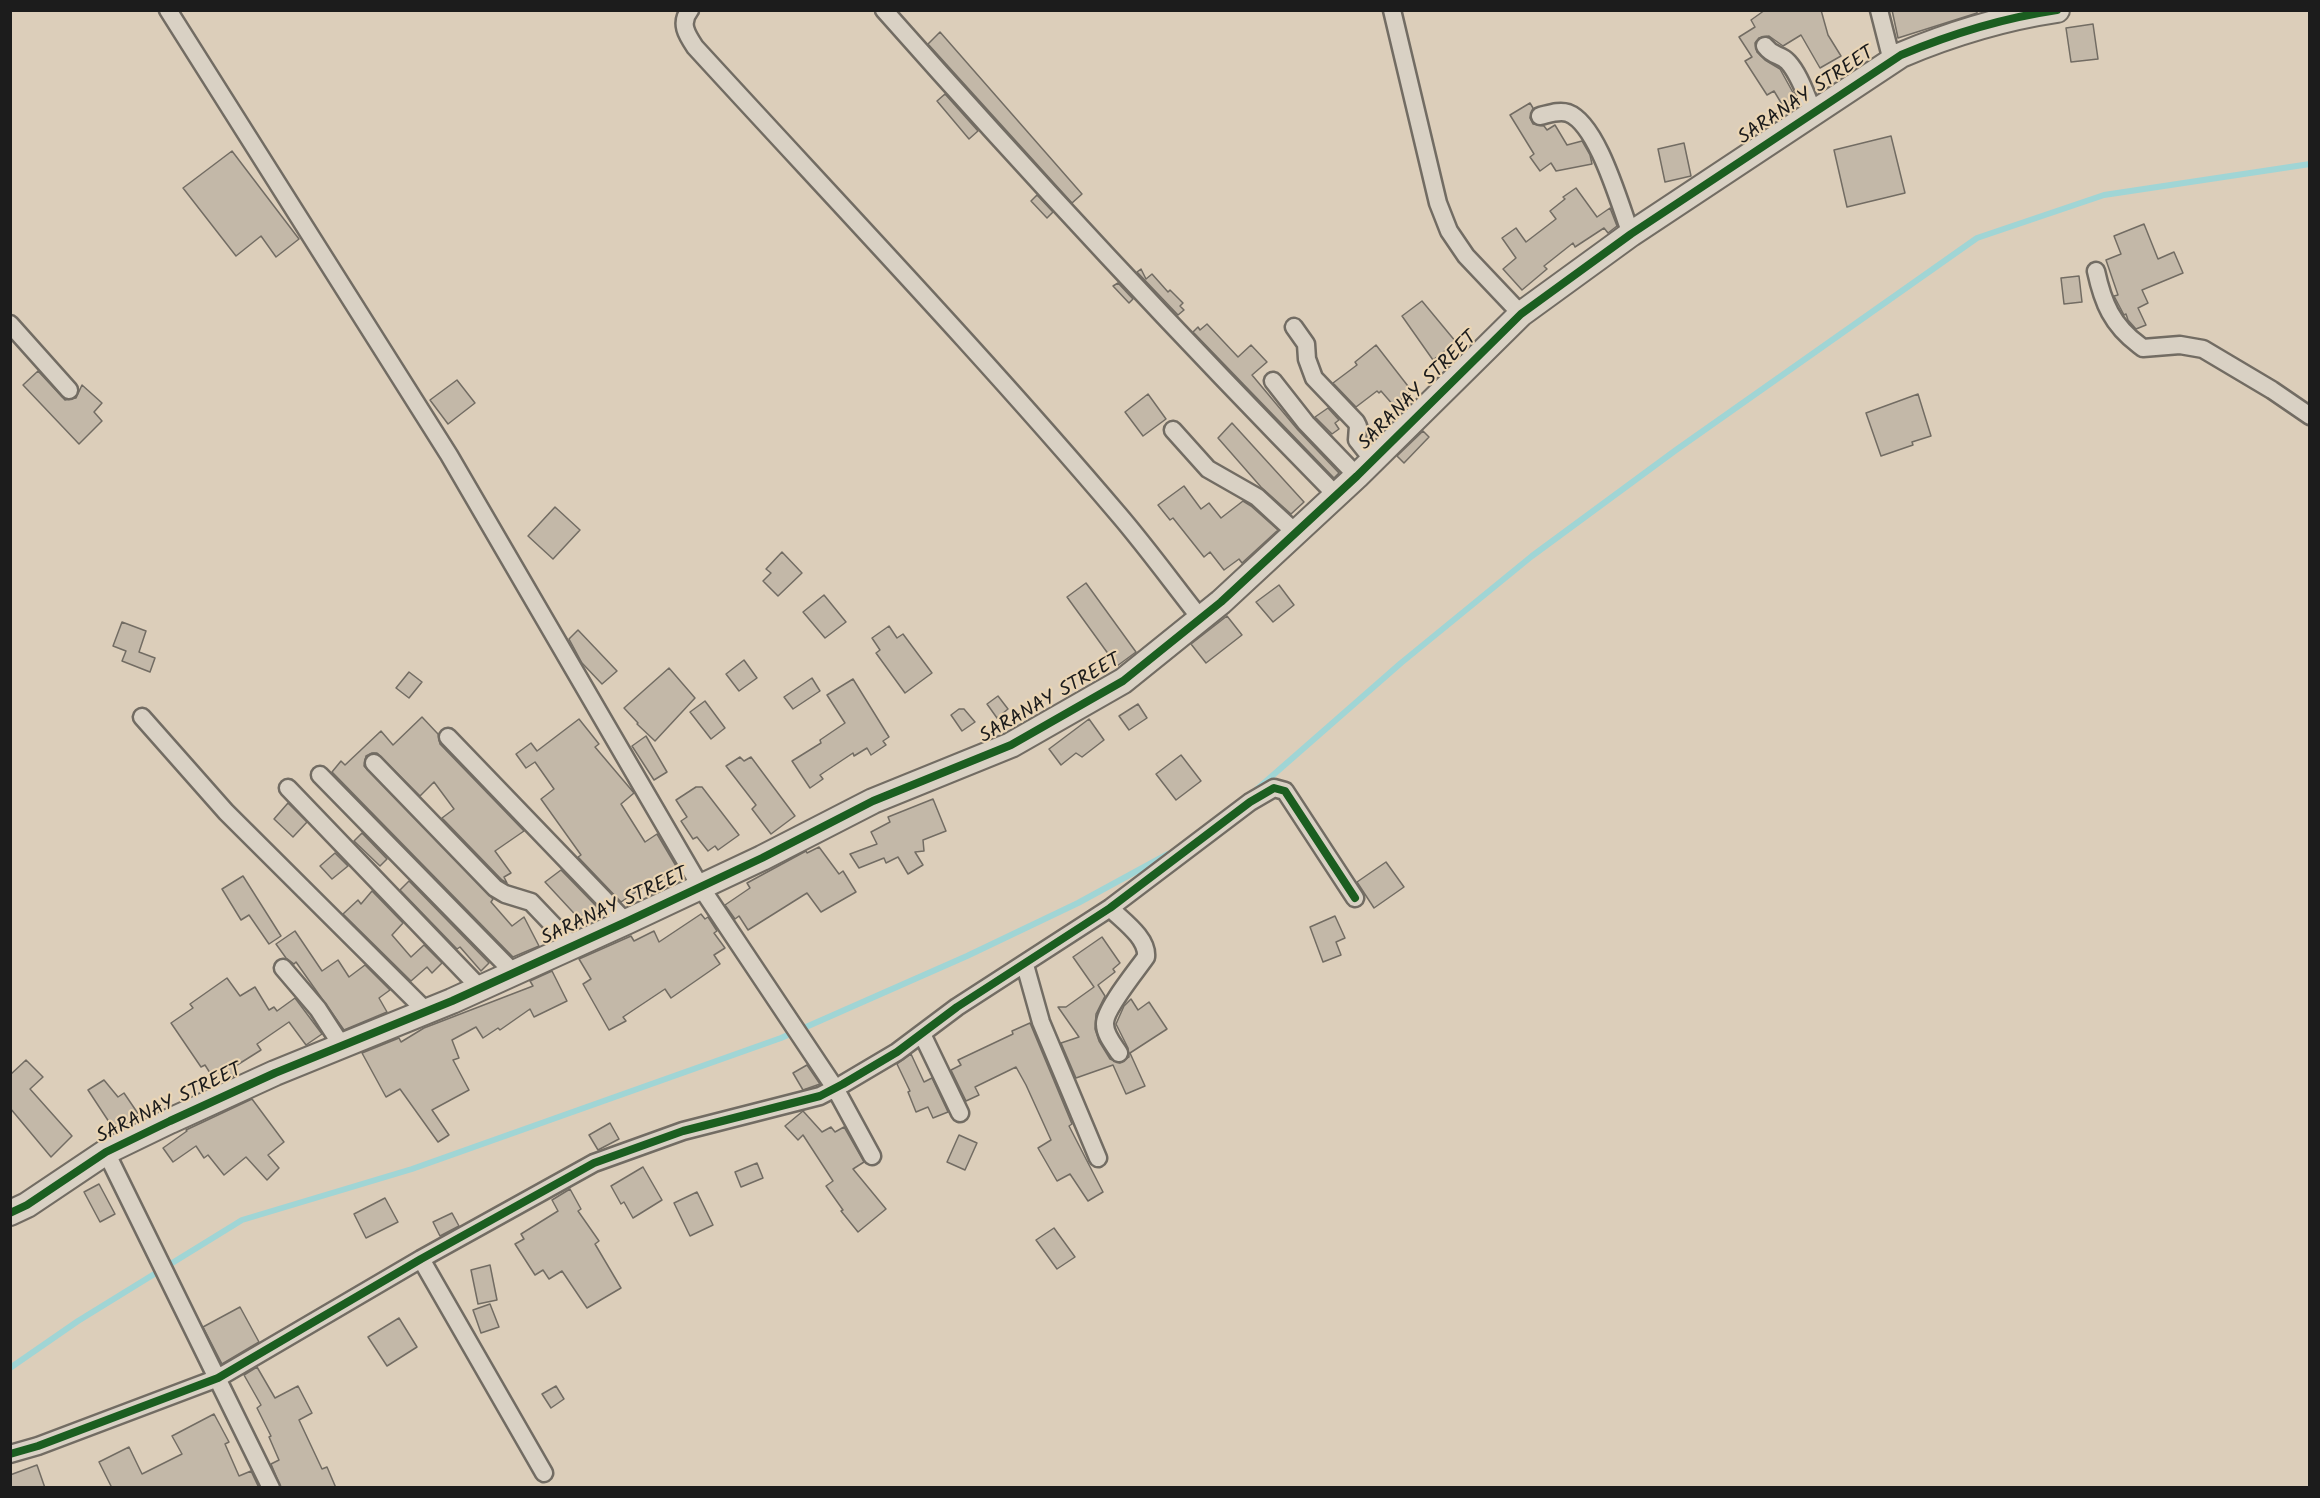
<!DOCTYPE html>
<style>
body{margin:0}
#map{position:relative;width:2320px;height:1498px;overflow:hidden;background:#dcceba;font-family:Kalam,sans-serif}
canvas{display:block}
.frame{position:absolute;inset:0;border:12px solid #1c1c1c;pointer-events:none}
</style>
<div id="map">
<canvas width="2320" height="1498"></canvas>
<div class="frame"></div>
</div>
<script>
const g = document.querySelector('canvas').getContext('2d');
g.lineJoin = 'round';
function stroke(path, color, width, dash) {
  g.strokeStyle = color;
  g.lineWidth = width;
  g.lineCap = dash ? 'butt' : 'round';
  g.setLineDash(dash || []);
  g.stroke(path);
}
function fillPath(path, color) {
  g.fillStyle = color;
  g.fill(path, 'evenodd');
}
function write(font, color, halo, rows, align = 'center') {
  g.font = font + ' Kalam,sans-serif';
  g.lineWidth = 4.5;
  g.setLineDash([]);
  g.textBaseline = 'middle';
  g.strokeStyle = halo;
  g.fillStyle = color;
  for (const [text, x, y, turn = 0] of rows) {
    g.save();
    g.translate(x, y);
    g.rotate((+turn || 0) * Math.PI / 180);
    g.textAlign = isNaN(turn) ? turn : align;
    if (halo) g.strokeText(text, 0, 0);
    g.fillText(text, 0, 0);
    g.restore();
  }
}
stroke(new Path2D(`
 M1256,790L1401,663L1532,556L1676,450L1977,238L2104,195L2310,164
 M10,1368L78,1321L242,1220L412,1169L781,1038L967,956L1078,903L1168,854`), '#a0d5d5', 6);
const building = new Path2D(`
 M1765,10H1821L1828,35L1841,56L1820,68L1801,35L1783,46L1769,36L1759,38L1755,43L1757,52L1765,60L1780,69L1796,98L1783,106L1774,91L1767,95L1745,61L1752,57L1739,37L1755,27L1751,20Z
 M1892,10H1977V13L1898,38Z
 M2093,24L2098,59L2071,62L2066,28Z
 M940,32L1082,194L1072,203L928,44Z
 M945,94L978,131L969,139L937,101Z
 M1530,103L1533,108L1530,118L1533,124L1544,126L1547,130L1555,125L1567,145L1582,141L1590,155L1592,164L1556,171L1551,163L1540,171L1530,157L1534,154L1510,115Z
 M1891,136L1905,193L1847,207L1834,150Z
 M1684,143L1691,176L1665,182L1658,149Z
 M232,151L299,239L276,257L261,236L236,256L183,188Z
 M1576,188L1597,217L1610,208L1617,226L1608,233L1604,228L1575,247L1573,243L1544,266L1547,269L1522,290L1503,269L1516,258L1502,238L1516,228L1526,242L1556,219L1550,211L1565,199L1563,197Z
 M1037,195L1053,212L1047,218L1031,201Z
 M2144,224L2158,259L2174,252L2183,273L2142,290L2148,303L2138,308L2146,325L2136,329L2128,320L2126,314L2124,315L2114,296L2118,295L2106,260L2121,254L2114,236Z
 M1141,269L1146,279L1152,274L1168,292L1170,290L1183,303L1180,306L1184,310L1178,315L1137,272Z
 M2079,276L2082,302L2064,304L2061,278Z
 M1118,283L1133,299L1129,303L1113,286Z
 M1422,301L1456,342L1433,360L1402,316Z
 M1207,324L1238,357L1251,345L1267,362L1252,375L1298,430L1339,473L1334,478L1193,332L1198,327L1200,330Z
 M1376,345L1411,390L1394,406L1381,391L1379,393L1377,391L1356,407L1333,383L1357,365L1355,362Z
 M38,371L65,400L76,398L82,385L102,403L94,412L102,421L79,444L23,385Z
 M457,380L475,403L448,424L430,400Z
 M1148,394L1166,419L1143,436L1125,412Z
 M1918,394L1931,436L1912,442L1913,445L1881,456L1866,413Z
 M1328,408L1339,420L1335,423L1339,429L1332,434L1315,417Z
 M1232,423L1304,502L1291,514L1261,487L1218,438Z
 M1423,431L1429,437L1404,463L1397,456Z
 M1184,486L1201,509L1209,503L1221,518L1243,501L1251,506L1278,530L1242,563L1239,559L1224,570L1210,552L1204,557L1173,518L1170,520L1158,505Z
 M555,507L580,530L553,559L528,536Z
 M782,552L802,573L778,596L763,581L771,573L766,569Z
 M1086,583L1136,652L1117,666L1067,597Z
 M1279,585L1294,605L1273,622L1256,602Z
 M824,595L846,622L825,638L803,612Z
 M1227,616L1242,635L1206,663L1191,644Z
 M122,622L146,631L139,652L155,658L150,672L122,661L126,651L113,646Z
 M889,626L897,638L903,634L932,673L905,693L876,653L880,650L872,638Z
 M578,630L617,671L602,684L582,663L569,639Z
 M744,660L757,678L739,691L726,674Z
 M669,668L695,698L655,741L637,724L638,723L624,708Z
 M409,672L422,682L409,698L396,688Z
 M812,678L820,691L793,709L784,697Z
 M853,679L889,737L883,741L886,745L871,755L867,748L854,756L853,753L820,775L823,779L810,788L792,761L821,743L820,740L845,723L827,695Z
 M998,696L1008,709L997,718L987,704Z
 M705,701L725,728L711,739L690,712Z
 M1138,704L1147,718L1129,730L1119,716Z
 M959,709H964L975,722L962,731L951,715Z
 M422,717L438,734L440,744L524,831L495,851L511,873L504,877L507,883L502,880L442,818L454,809L434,782L420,796L377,753H372L366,756L364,766L493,899L491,902L512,926L524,917L539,946L513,957L332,772L341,761L345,765L381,731L393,745Z
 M579,719L599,744L595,747L634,793L621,804L645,842L657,834L676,866L664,875L672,885L652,894L646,885L621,902L578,857L581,855L541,799L554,789L535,762L526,768L516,754L531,743L537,751Z
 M1089,719L1104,740L1082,757L1076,753L1061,765L1049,749Z
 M646,736L667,772L654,780L632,746Z
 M1181,755L1201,781L1176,800L1156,774Z
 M740,757L744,761L751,757L795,816L771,834L752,809L756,805L726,766Z
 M696,787H702L739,835L718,850L715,846L708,851L697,837L693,839L681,821L687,817L676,800Z
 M933,799L946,831L923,840L924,851L915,852L923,865L908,874L898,857L886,863L884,858L859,868L850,854L877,844L871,832L890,822L888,817Z
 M288,803L307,822L293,837L274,819Z
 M362,833L387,859L380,866L354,841Z
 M819,847L839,874L843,871L856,892L821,912L807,893L748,930L739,916L735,919L725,905L750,888L747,883L806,851L807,853Z
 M335,853L348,866L332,879L320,866Z
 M1386,862L1404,887L1374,908L1357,882Z
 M561,870L599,909L583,923L545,882Z
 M243,876L281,936L269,944L249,915L241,920L222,889Z
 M409,881L489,963L481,971L460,947L457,949L400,890Z
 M372,891L403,923L392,935L411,957L424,945L442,963L432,973L427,967L411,981L343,914L358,900L361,904Z
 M701,914L705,919L708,917L717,931L714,933L725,948L714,955L720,964L671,998L665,989L623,1017L626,1021L609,1030L583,984L591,979L579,959L631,936L634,941L654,931L659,942Z
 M1335,916L1345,938L1336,942L1341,955L1323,962L1310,927Z
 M295,931L322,971L338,960L349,977L365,965L390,990L379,998L387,1012L344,1030L296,962L294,964L286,958L276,944Z
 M1102,937L1120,963L1113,969L1115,972L1098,985L1105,996L1096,1014L1095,1029L1099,1041L1110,1059L1120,1063L1129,1057L1128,1048L1116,1024L1124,1006L1131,999L1138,1010L1149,1002L1167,1029L1130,1053L1145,1086L1126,1094L1113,1065L1076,1078L1061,1043L1079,1037L1058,1007H1066L1094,987L1073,957Z
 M552,971L567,1001L534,1017L530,1009L500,1030L498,1028L483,1038L476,1027L452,1040L459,1058L453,1060L469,1090L432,1110L449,1135L438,1142L400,1089L386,1097L362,1053L399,1038L401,1042L424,1028L533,986L530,981Z
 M227,978L240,996L255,987L269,1010L274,1007L277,1011L295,998L322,1034L306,1045L289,1022L257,1044L261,1050L234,1067L238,1074L217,1084L205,1065L201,1067L171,1023L193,1008L190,1004Z
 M1030,1023L1072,1124L1069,1126L1103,1192L1088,1201L1070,1174L1057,1181L1038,1148L1051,1140L1026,1085L1016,1067L975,1087L979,1095L966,1101L951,1070L961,1065L958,1060L1013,1034L1012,1031Z
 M911,1054L924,1082L932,1078L948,1112L933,1118L928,1107L916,1112L908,1092L910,1091L897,1064Z
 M26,1060L43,1077L30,1089L72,1136L51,1157L10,1108V1075Z
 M807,1065L820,1084L803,1090L793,1073Z
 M104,1080L118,1097L124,1093L139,1115L115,1131L88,1090Z
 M252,1099L284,1142L268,1155L279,1168L267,1180L246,1157L224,1175L208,1155L204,1158L196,1146L173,1162L163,1148L187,1131L186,1130Z
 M803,1111L822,1132L831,1127L835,1132L844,1127L864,1162L853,1169L886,1209L858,1232L841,1211L843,1210L826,1186L833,1181L803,1135L798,1140L785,1126Z
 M610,1123L619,1139L598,1150L589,1135Z
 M959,1135L977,1143L965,1170L947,1162Z
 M757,1163L763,1178L741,1187L735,1172Z
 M643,1167L662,1200L633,1218L624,1202L621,1204L611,1186Z
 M99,1184L115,1214L100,1222L84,1192Z
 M570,1189L581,1209L578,1211L599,1241L595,1244L621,1288L587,1308L562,1271L549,1279L543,1270L535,1275L515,1244L524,1239L521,1234L558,1211L552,1200Z
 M697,1192L713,1225L690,1236L674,1203Z
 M385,1198L398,1222L366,1238L354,1214Z
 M452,1213L459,1226L440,1236L433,1222Z
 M1054,1228L1075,1257L1057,1269L1036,1240Z
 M490,1265L497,1300L478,1304L471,1270Z
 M490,1304L499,1327L481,1333L473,1310Z
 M240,1307L259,1342L222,1364L203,1327Z
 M399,1318L417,1347L387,1366L368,1337Z
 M257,1367L275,1398L298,1386L312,1413L299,1420L322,1469L327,1467L336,1488H281L271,1464L279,1460L269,1437L271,1436L257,1408L261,1405L244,1375Z
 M556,1386L564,1399L551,1408L542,1394Z
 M214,1414L229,1442L225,1444L239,1476L251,1471L259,1488H112L99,1462L129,1447L142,1474L182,1454L172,1436Z
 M37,1465L45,1488H10V1475Z`);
fillPath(building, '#c3b8a8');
stroke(building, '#726c63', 1.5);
const street = new Path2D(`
 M168,10L449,455L700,886L835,1088L872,1156
 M690,10C679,23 687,35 695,47C837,202 983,355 1119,515C1148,549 1174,585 1201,619
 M884,10C1031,176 1181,337 1336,495
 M1392,10L1438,203L1449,231L1466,256L1521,314
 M1879,10L1892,61
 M1765,46C1774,58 1780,53 1788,62C1800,75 1806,96 1814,113
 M1540,116C1549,114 1559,110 1568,113C1598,124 1620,206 1631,234
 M2096,271C2103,303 2112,325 2139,345L2143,348L2180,345L2203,349L2272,390L2310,416
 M10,324L69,390
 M1294,327L1306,344L1307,359L1314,378L1356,422L1358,426L1357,440L1373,460
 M1273,381L1306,423L1357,476
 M1173,430L1208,469L1257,497L1296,533
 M142,717L226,812L426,1011
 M448,737L626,922
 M374,763L495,888L505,894L531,902L573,946
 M320,775L514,973
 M288,788L480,988
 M1110,908C1123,921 1148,938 1146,957C1137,970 1104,1010 1105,1024C1105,1035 1114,1045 1119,1053
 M1025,965L1041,1022L1098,1158
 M283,968L318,1009L342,1046
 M922,1034L960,1113
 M106,1152L271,1488
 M421,1259L544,1473
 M10,1454L38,1446L218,1378L421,1259L594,1163L683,1131L820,1096L843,1084L897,1052L957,1007L1110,908L1250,802L1274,788L1285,791L1355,898`);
const secondary = new Path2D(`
 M10,1213L27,1205L106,1152L170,1121L275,1073L452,1001L626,922L762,858L873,801L1011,745L1123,681L1221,602L1357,476L1521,314L1631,234L1901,55C1951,34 2003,18 2057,10`);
stroke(street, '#726c63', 21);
stroke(secondary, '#726c63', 28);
stroke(street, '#d9d1c4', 16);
stroke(secondary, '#d9d1c4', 24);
stroke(new Path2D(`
 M10,1213L27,1205L106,1152L170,1121L275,1073L452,1001L626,922L762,858L873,801L1011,745L1123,681L1221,602L1357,476L1521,314L1631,234L1901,55C1951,34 2003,18 2057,10
 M10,1454L38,1446L218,1378L421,1259L594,1163L683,1131L820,1096L843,1084L897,1052L957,1007L1110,908L1250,802L1274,788L1285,791L1355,898`), '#1b5e20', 8);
write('20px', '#1c1c1c', '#ead5b4', [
 ["SARANAY STREET",1807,97,-34],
 ["SARANAY STREET",1419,392,-45],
 ["SARANAY STREET",1051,700,-30],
 ["SARANAY STREET",615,908,-25],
 ["SARANAY STREET",170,1105,-26]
]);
</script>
